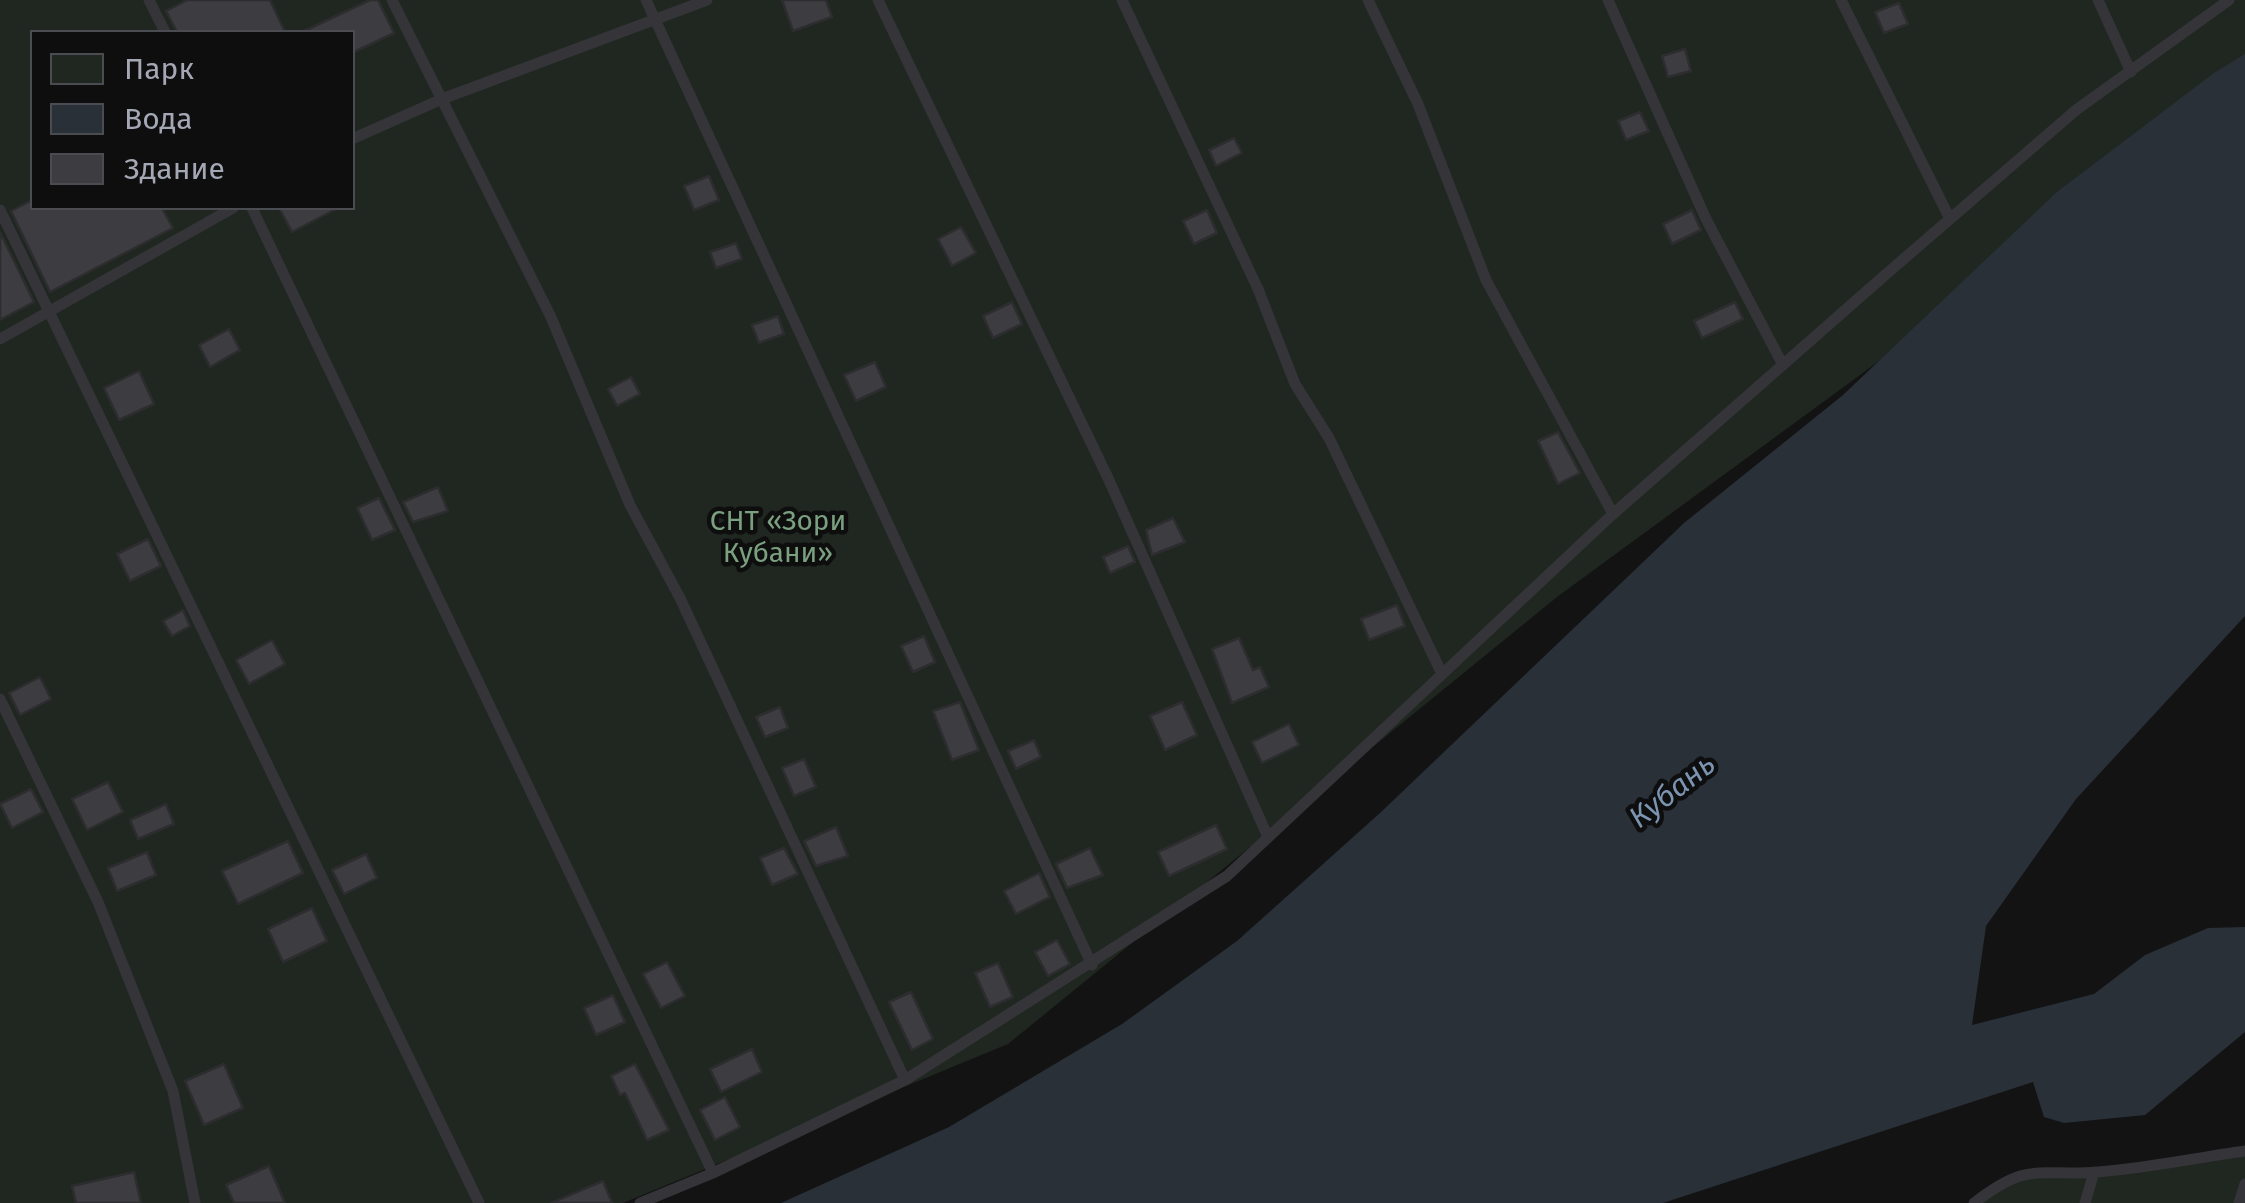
<!DOCTYPE html>
<meta charset="utf-8">
<style>
body{margin:0}
#map{position:relative;width:2245px;height:1203px;overflow:hidden;background:#131314;font-family:"Fira Sans",sans-serif}
canvas{display:block}
.legend{position:absolute;left:30px;top:30px;width:325px;height:180px;box-sizing:border-box;background:#0e0e0f;border:2px solid #4a4c51;margin:0;padding:12px 18px;list-style:none;font-size:30px;color:#a4a8b5}
.legend li{display:flex;align-items:center;gap:20px;height:50px}
.legend b{width:50px;border:2px solid #4a4c51}
</style>
<div id="map">
<canvas width="2245" height="1203"></canvas>
<ul class="legend">
<li><b style="height:28px;background:#1f2720"></b>Парк</li>
<li><b style="height:28px;background:#293038"></b>Вода</li>
<li><b style="height:28px;background:#3d3d41"></b>Здание</li>
</ul>
</div>
<script>
const g = document.querySelector('canvas').getContext('2d');
g.lineJoin = 'round';
function fillPath(path, color) {
  g.fillStyle = color;
  g.fill(path, 'evenodd');
}
function stroke(path, color, width, dash) {
  g.strokeStyle = color;
  g.lineWidth = width;
  g.lineCap = dash ? 'butt' : 'round';
  g.setLineDash(dash || []);
  g.stroke(path);
}
function write(font, color, halo, rows, align = 'center') {
  g.font = font + ' "Fira Sans",sans-serif';
  g.lineWidth = 9;
  g.setLineDash([]);
  g.textBaseline = 'middle';
  g.strokeStyle = halo;
  g.fillStyle = color;
  for (const [text, x, y, turn = 0] of rows) {
    g.save();
    g.translate(x, y);
    g.rotate((+turn || 0) * Math.PI / 180);
    g.textAlign = isNaN(turn) ? turn : align;
    if (halo) g.strokeText(text, 0, 0);
    g.fillText(text, 0, 0);
    g.restore();
  }
}
fillPath(new Path2D(`
 M0,0H2245V93L1557,597L1008,1044L623,1203H0ZM32,32H352V208H32Z
 M2245,1151V1203H1972L2001,1182Z`), '#1f2720');
fillPath(new Path2D(`
 M2245,54V616L2076,799L1986,926L1972,1025L2094,994L2145,955L2208,928L2245,927V1032L2145,1115L2064,1123L2044,1117L2033,1082L1663,1203H781L949,1127L1122,1024L1237,941L1380,813L1684,523L1843,395L2057,192L2214,73Z`), '#293038');
const building = new Path2D(`
 M187,0H270L285,32H177L166,11Z
 M370,0H378L394,33L352,53V32H302Z
 M782,0H826L832,17L793,31Z
 M1899,3L1908,24L1884,33L1875,12Z
 M1685,49L1691,71L1668,77L1662,56Z
 M1640,112L1649,131L1626,140L1618,121Z
 M1234,138L1242,153L1216,166L1209,150Z
 M709,176L719,200L694,210L684,186Z
 M32,200V208H162L173,228L50,292L11,211Z
 M279,208H338L292,232Z
 M1207,210L1217,233L1194,244L1183,221Z
 M1692,210L1701,230L1672,244L1663,224Z
 M961,227L976,253L952,266L938,239Z
 M0,232L34,302L0,320Z
 M736,243L742,259L716,268L710,252Z
 M1012,302L1022,324L993,338L983,316Z
 M1735,302L1743,319L1702,338L1694,321Z
 M778,316L784,334L759,343L752,325Z
 M229,329L240,350L210,367L199,345Z
 M875,362L886,387L856,401L844,375Z
 M139,371L154,404L119,420L104,388Z
 M631,377L640,394L617,406L608,389Z
 M1558,432L1580,473L1558,484L1538,441Z
 M438,487L448,511L413,522L403,502Z
 M379,498L395,530L372,540L357,508Z
 M1173,518L1185,542L1152,555L1146,530Z
 M148,539L161,566L130,581L117,554Z
 M1128,546L1135,562L1110,573L1103,557Z
 M1397,605L1405,626L1369,640L1361,619Z
 M183,610L190,626L172,636L163,621Z
 M924,636L935,662L913,672L901,646Z
 M1239,638L1253,670L1260,667L1269,687L1232,703L1212,649Z
 M272,640L285,664L249,684L236,660Z
 M40,677L51,699L20,715L9,693Z
 M960,702L979,750L952,760L933,711Z
 M1182,702L1197,735L1165,750L1150,716Z
 M780,707L788,728L765,737L756,717Z
 M1289,724L1299,745L1262,763L1252,742Z
 M1034,740L1041,757L1016,769L1008,751Z
 M804,759L816,787L794,796L782,768Z
 M108,782L123,812L87,830L72,799Z
 M31,789L43,812L12,828L0,804Z
 M166,804L174,824L138,839L130,820Z
 M1216,825L1227,849L1169,876L1158,852Z
 M836,827L848,856L816,866L804,841Z
 M288,841L303,873L238,904L222,871Z
 M784,848L798,874L772,885L760,858Z
 M1090,848L1103,875L1067,888L1056,864Z
 M147,852L156,875L117,891L108,868Z
 M366,854L377,878L344,894L332,870Z
 M1039,873L1050,897L1016,914L1004,891Z
 M312,908L327,941L283,962L268,929Z
 M1057,940L1070,964L1048,976L1035,952Z
 M667,962L685,996L661,1008L643,974Z
 M998,963L1013,997L990,1007L975,973Z
 M911,992L933,1039L912,1050L889,1002Z
 M613,995L625,1022L596,1035L584,1008Z
 M752,1049L762,1072L721,1092L710,1069Z
 M224,1064L243,1108L204,1125L185,1081Z
 M635,1064L669,1130L647,1140L625,1093L620,1095L611,1076Z
 M725,1097L740,1127L715,1140L700,1110Z
 M269,1166L285,1203H234L226,1185Z
 M134,1172L141,1203H76L72,1186Z
 M603,1181L612,1203H551Z`);
fillPath(building, '#3d3d41');
stroke(building, '#2d2d30', 2.5);
stroke(new Path2D(`
 M149,0L165,32
 M392,0L550,315L630,505L680,598L905,1080
 M646,0L1092,965
 M878,0L1108,478L1268,837
 M1122,0L1258,289L1295,384L1329,438L1442,674
 M1368,0L1418,104L1486,280L1613,514
 M1608,0L1706,219L1783,365
 M1841,0L1950,219
 M2098,0L2131,72
 M352,139L442,99L707,0
 M252,208L713,1173
 M0,210L479,1203
 M0,339L233,208
 M0,699L98,902L173,1091L195,1203
 M640,1203L713,1173L905,1080L1227,876L1613,514L1884,276L2076,110L2229,0
 M1974,1203C2030,1160 2036,1177 2098,1172C2147,1168 2196,1158 2245,1151
 M2085,1203L2094,1172
 M2239,1203L2245,1184`), '#343439', 11);
write('28px', '#7ba07f', '#0e0e0f', [
 ["СНТ «Зори",778,522],
 ["Кубани»",778,554]
]);
write('italic 30px', '#7a94b1', '#0e0e0f', [
 ["Кубань",1673,792,-38]
]);
</script>
